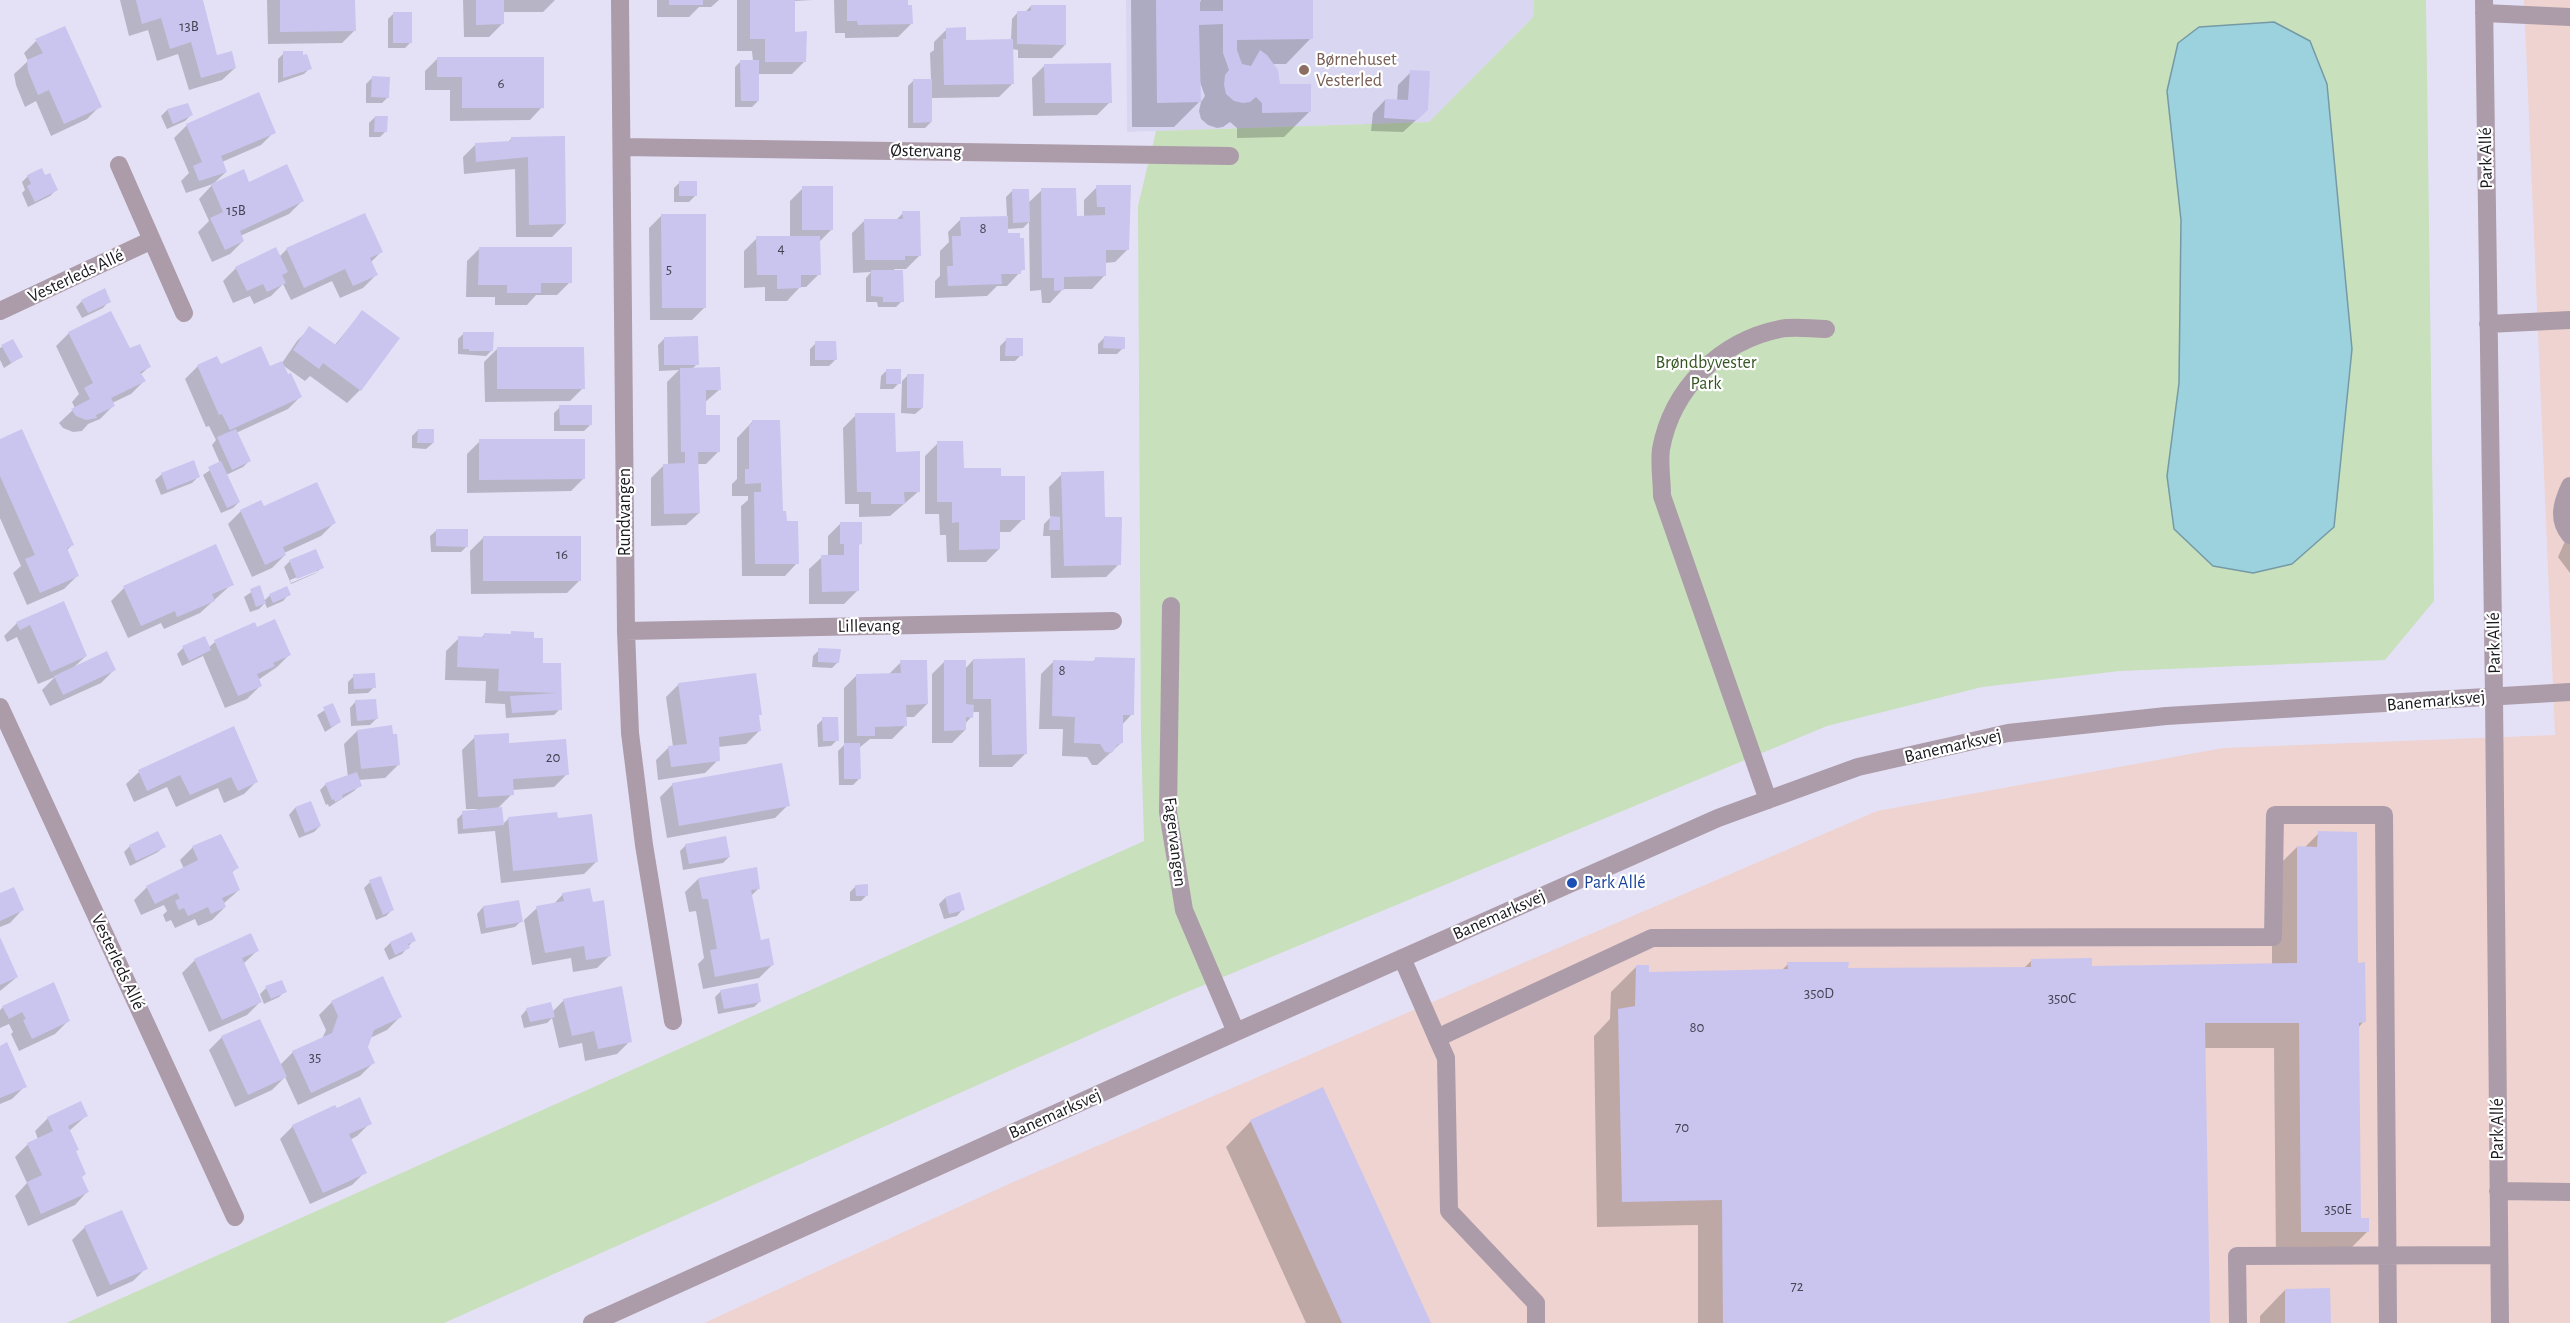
<!DOCTYPE html>
<meta charset="utf-8">
<style>
body{margin:0}
canvas{display:block;background:#e4e1f6}
</style>
<canvas width="2570" height="1323"></canvas>
<script>
const g = document.querySelector('canvas').getContext('2d');
g.lineJoin = 'round';
function fillPath(path, color) {
  g.fillStyle = color;
  g.fill(path, 'evenodd');
}
function stroke(path, color, width, dash) {
  g.strokeStyle = color;
  g.lineWidth = width;
  g.lineCap = dash ? 'butt' : 'round';
  g.setLineDash(dash || []);
  g.stroke(path);
}
function write(font, color, halo, rows, align = 'center') {
  g.font = font + ' "Alegreya Sans",sans-serif';
  g.lineWidth = 4.5;
  g.setLineDash([]);
  g.textBaseline = 'middle';
  g.strokeStyle = halo;
  g.fillStyle = color;
  for (const [text, x, y, turn = 0] of rows) {
    g.save();
    g.translate(x, y);
    g.rotate((+turn || 0) * Math.PI / 180);
    g.textAlign = isNaN(turn) ? turn : align;
    if (halo) g.strokeText(text, 0, 0);
    g.fillText(text, 0, 0);
    g.restore();
  }
}
fillPath(new Path2D(`
 M1126,0H1534L1533,17L1429,122L1127,132Z`), '#d9d6f2');
fillPath(new Path2D(`
 M2524,0H2570V1323H704L1011,1183L1877,811L2223,748L2555,735Z`), '#eed3d0');
fillPath(new Path2D(`
 M1534,0H2426L2434,601L2385,660L2120,671L1982,687L1827,726L1175,997L444,1323H66L1144,841L1141,737L1138,206L1156,131L1429,122L1533,17Z`), '#c8e0bc');
const water = new Path2D(`
 M2274,22L2310,41L2327,84L2352,349L2334,527L2292,564L2253,573L2213,566L2174,529L2167,476L2179,383L2181,220L2167,91L2178,43L2199,27Z`);
fillPath(water, '#9cd1de');
stroke(water, '#759aa5', 1.5);
fillPath(new Path2D(`
 M120,0H201L216,57L235,68L222,80L189,90L178,54L157,61L148,30L129,36Z
 M267,0H354L355,30L342,43L268,44Z
 M463,0H555L543,12H502V24L489,37H464Z
 M657,0H719L711,7H699L689,17H657Z
 M737,0H813L794,1V33L805,61L792,74H758V101L752,107H735V67L741,61H753L752,51H737Z
 M834,0H907L911,24L898,37L845,38V33H835Z
 M1131,0H1199V5L1201,0H1312L1311,38L1286,64H1272L1279,86L1310,111L1284,137L1237,138V128L1230,122L1223,127L1217,128L1208,125L1201,119L1199,111L1201,102L1205,96L1200,82V101L1174,127H1132Z
 M1031,6L1065,45L1052,58H1018V50L1012,49V84L999,97L931,98V122L925,128H908V86L914,80H931L930,53L934,50V42L947,29L965,41H1011L1012,19L1018,12H1025Z
 M394,13L411,42L405,48H388V19Z
 M36,41L100,106L87,119L51,136L36,101L25,107L16,85L14,74L28,61L24,53Z
 M284,53L310,68L304,74L278,83V59Z
 M438,58L542,107L530,120L450,121V90H425V71Z
 M1045,65L1110,102L1097,115L1033,116L1032,78Z
 M1411,72L1427,110L1403,132L1371,131L1373,113L1385,100L1397,101L1398,85Z
 M372,78L388,97L382,103H366V84Z
 M187,105L191,115L185,121L167,129L161,116L167,110Z
 M375,117L386,131L380,137H369V123Z
 M187,125L274,132L261,145L222,162L226,172L212,185L248,184L302,201L289,214L240,236L243,241L230,254L212,262L198,232L209,221L199,199L213,184L186,193L181,181L189,173L174,138Z
 M512,138H563L565,224L552,237H516L515,169L464,174L463,157L476,144L508,142Z
 M28,176L56,190L50,196L28,207L22,193L25,190L22,182Z
 M680,182L695,196L689,202H674V188Z
 M1097,187L1128,249L1115,262L1104,263V276L1092,289H1063L1050,303H1042L1041,290L1030,291L1029,222L1023,228L1007,229V235L1023,269L1007,286H997L987,296L935,298V281L940,276V251L949,242L948,232L961,219L1007,218L1006,197L1012,191L1028,203L1042,190L1075,217H1084V200Z
 M803,188L832,229L819,242V274L806,287H800L787,301H765V287L744,288V251L757,238L790,237V201Z
 M903,213L919,256L906,269H895L891,272L902,301L896,307H878L877,302H866V278L871,272L853,273L852,233L865,220H896Z
 M662,215L705,307L692,320H650L649,228Z
 M480,248L570,282L557,295H536L527,305H495V297H466L467,261Z
 M287,249L381,252L370,263L376,275L363,288L340,298L332,281L291,300L283,284L271,296L254,304L250,296L233,303L223,281L236,268L279,257Z
 M82,301H109L103,308L82,318L76,307Z
 M362,312L398,338L360,390L347,403L310,376L305,381L281,364L300,397L288,409L236,433L249,461L243,467L226,475L239,502L233,508L221,513L203,475L220,463L212,445L216,440L209,426L206,427L185,379L197,367L216,358L220,366L269,368L282,363L297,341L310,328L334,346Z
 M69,333L129,350L149,367L140,375L144,381L131,394L112,403L113,406L100,419L88,424L82,431L73,432L63,428L59,423L75,408L72,402L79,394L56,346Z
 M464,333L492,350L486,356L458,354V339Z
 M665,338L697,364L692,369L719,390L704,403V417L719,451L706,464H697L699,513L686,525L651,526V478L664,465H668L667,382L679,370L659,371L658,345Z
 M1104,338L1123,348L1117,354H1098V344Z
 M1006,340L1021,355L1015,361H1000V346Z
 M12,341L21,357L4,368L0,360V348Z
 M816,343L835,360L829,366H810V349Z
 M497,349L583,388L570,401L485,402L484,362Z
 M887,370L899,383L893,389H880L881,376Z
 M908,375L922,408L915,414L901,413L902,381Z
 M560,407L591,424L584,431H554V413Z
 M856,415L895,453L919,491L890,516L859,517V504H845L843,428Z
 M753,421L797,563L785,576H742L741,506L748,500V496H732V484L737,479V438Z
 M418,430L433,443L426,449L412,448V436Z
 M0,441L72,545L66,551L77,576L64,589L27,605L13,573L21,566L0,518Z
 M480,441L584,478L571,491L467,493V454Z
 M938,443L962,470L999,478L1023,519L1010,532H998L999,549L986,562H947L946,535H940L939,514H925V456Z
 M162,474L198,477L192,483L161,495L155,480Z
 M1062,474L1104,519L1119,564L1106,577L1051,578L1050,536H1043L1044,524L1050,518L1049,487Z
 M241,511L334,523L321,536L284,553L285,555L272,568L252,577L228,524Z
 M841,523L860,544L857,547V591L844,604H809V569L822,557H828V536Z
 M437,530L467,546L461,552H431L430,536Z
 M2570,530V573L2558,557Z
 M483,538L580,580L567,593L471,594L470,551Z
 M216,546L232,584L200,613L164,629L161,623L128,638L111,601L124,588Z
 M290,561L322,567L316,573L291,584L284,567ZM317,569V572L291,583L290,580Z
 M259,587L264,601L270,595L289,594L283,601L267,608L265,603L259,609L250,612L244,597Z
 M63,603L86,656L74,667L114,670L101,683L50,706L42,690L55,677L38,684L17,637L7,642L4,636L17,623Z
 M485,634H532L541,664L560,665V709L554,715L506,718L505,704L485,703L486,681L445,680L446,651L459,638L480,639Z
 M215,642L290,654L277,667L258,680L260,686L247,699L225,708L203,656L182,666L177,654L183,648H208Z
 M819,650L838,662L832,668L812,667L813,656Z
 M1096,659L1132,714L1121,726V743L1097,765H1092L1087,757L1062,756L1063,729H1039L1041,674L1054,661L1092,662Z
 M973,660L1025,754L1012,767H979V712H972L971,717L965,724V730L952,743H932V674L945,661L965,669Z
 M901,662L927,704L914,717H905V726L892,739H870L859,748V779L853,785H839L838,751L844,745V688L857,675H888Z
 M354,676L374,687L368,693L348,694V682Z
 M679,684L760,714L758,717L759,731L746,744L718,747V760L705,773L658,780L656,760L669,747H673L666,697Z
 M356,701L376,719L370,725L351,726L350,708Z
 M333,705L340,722L325,732L317,715Z
 M823,719L837,740L831,746L818,747L817,725Z
 M234,728L257,781L244,794L224,803L218,788L176,807L167,787L134,802L126,784L139,772Z
 M357,731L398,765L385,778L358,780L360,785L354,791L329,807L328,804L326,805L320,790L326,784L348,777L344,744Z
 M475,737L508,745L567,774L554,787L512,790V794L497,809L502,825L508,819H556L597,861L584,874L501,883L495,831L458,834L457,819L463,813L477,811V809H466L462,750Z
 M673,784L788,805L775,818L667,838L660,797Z
 M310,803L320,826L314,832L299,838L289,815L295,808Z
 M2319,833L2357,965L2364,1021L2358,1028L2360,1219L2367,1232L2342,1257H2276L2274,1048H2204L2208,1323H1698V1225L1597,1227L1594,1036L1610,1019L1611,992L1636,967L1647,974L1781,971L1788,964L1847,970L2023,969L2032,960L2090,968L2272,965V872L2297,847L2304,848Z
 M686,845L729,857L723,863L683,870L680,851Z
 M130,846H164L158,852L130,866L124,852Z
 M193,847L237,868L231,873L239,890L223,904L225,907L212,920L198,926L195,919L175,928L171,920L166,922L163,915L167,911L164,905L141,915L134,900L147,887L184,869L180,860Z
 M698,879L759,888L751,896L759,941L772,965L759,978L703,989L698,964L704,958L696,911L689,912L685,892Z
 M370,882L392,910L386,916L376,920L364,888Z
 M856,886L867,895L861,901H850V892Z
 M563,894L591,904L603,902L610,955L597,968L573,972L571,958L532,965L524,920L537,908L553,905Z
 M0,895L22,910L10,923L0,927Z
 M945,898L963,909L957,916L944,919L939,904Z
 M483,907L521,921L515,927L481,934L477,914Z
 M411,934L414,940L402,954L389,960L384,949L390,943Z
 M0,941L17,977L0,991Z
 M258,950L243,964L260,1002L247,1015L209,1032L182,973L195,960Z
 M266,988L285,991L279,997L264,1004L260,994Z
 M721,991L760,1001L754,1007L718,1014L715,997Z
 M564,1000L630,1041L617,1054L585,1061L582,1043L559,1048L552,1018L547,1023L524,1028L521,1016L527,1009L552,1012Z
 M332,1002L400,1017L387,1030L370,1038L367,1047L373,1063L360,1076L298,1105L285,1077L272,1090L235,1107L209,1050L222,1037L280,1065L293,1052L322,1039L326,1030L319,1015Z
 M3,1007L68,1021L55,1034L19,1051L11,1034L13,1032L9,1024L0,1028V1010Z
 M0,1047L25,1086L12,1099L0,1104Z
 M86,1116L69,1131L81,1178L87,1192L75,1205L28,1226L15,1196L27,1183L15,1157L28,1144L38,1139L35,1131L48,1118Z
 M1251,1121L1430,1323H1306L1226,1147Z
 M370,1123L357,1136L350,1140L365,1172L352,1185L310,1204L280,1139L293,1126Z
 M85,1227L146,1268L133,1281L97,1297L72,1240Z
 M2285,1290L2329,1323H2260V1316Z`), '#0003');
fillPath(new Path2D(`
 M136,0H203L217,55L232,51L236,68L201,78L191,42L170,49L161,18L142,24Z
 M280,0H355L356,31L280,32Z
 M476,0H504V24L476,25Z
 M669,0H703V5H669Z
 M750,0H795V32L807,31L806,62H765V39H750Z
 M847,0H908V5H912L913,24L858,25L857,21H847Z
 M1156,0H1200V11H1223V0H1313V39L1237,40V50L1242,64L1251,66L1260,50L1267,55L1278,70L1280,84H1311V112L1262,113V103L1256,97L1250,102L1243,103L1234,101L1226,94L1224,85L1225,75L1229,70L1223,53V24L1199,25L1201,102L1157,103Z
 M1031,5H1066V45L1017,44V11H1031Z
 M393,12H412V43H393Z
 M65,26L102,107L64,124L49,90L38,95L28,71L27,60L43,53L35,39Z
 M966,27V40L1013,39L1014,84L944,85L943,39H946V28Z
 M283,51H303V55L307,54L312,69L283,78Z
 M437,57H544V108H462V77H437Z
 M740,60H759V101H741Z
 M1111,63L1112,103H1045L1044,64Z
 M1410,70L1430,71L1428,110L1417,120L1384,118L1385,99L1408,100Z
 M372,76L390,77L389,98L371,97Z
 M913,79H932V122L913,123Z
 M259,92L276,133L221,156L227,172L199,181L193,166L202,162L186,124Z
 M188,103L193,115L173,124L167,109Z
 M375,116H388L387,132H374Z
 M565,136L566,224L529,225L528,157L476,162L475,143L511,141V137Z
 M287,164L304,201L240,231L244,241L225,250L210,218L223,212L211,184L244,169L249,182Z
 M42,168L45,175L50,173L58,190L35,202L27,186L31,184L27,175Z
 M679,181H697V196H679Z
 M1096,185H1131L1129,250H1106V276L1064,277V290L1054,291V278H1042L1041,188H1076L1077,216L1105,215V207H1097Z
 M802,186H833V230H802Z
 M1012,189H1029L1030,222L1013,223Z
 M902,211H920L921,256H905V260H865L864,219H903Z
 M365,213L383,252L370,258L378,275L353,286L345,269L304,288L286,248Z
 M661,214H706V308H662Z
 M1008,216V233H1020V238H1024L1025,270H1021V274H1001L1002,284L948,286L947,266H953L952,236H961L960,217Z
 M756,236H820L821,275H801V288L777,289V275H757Z
 M276,247L288,272L282,275L286,283L267,292L263,284L247,291L235,267Z
 M479,247H572V283H541V293H507V285H478Z
 M871,270H903L904,302H883V297L871,296Z
 M105,288L111,302L88,313L81,300Z
 M362,310L400,338L361,391L323,363L319,369L293,350L309,326L336,345Z
 M111,311L130,348L140,344L151,367L140,372L146,381L111,398L115,406L96,415L97,418L86,420L76,416L71,409L90,399L84,388L93,383L68,332Z
 M463,332H494L493,351H469V349H463Z
 M698,336L699,365H664V337Z
 M1104,336L1125,337V349L1103,348Z
 M1006,338H1023V356H1005Z
 M13,339L23,357L11,363L1,345Z
 M815,341H836L837,360H815Z
 M261,346L270,366L282,361L288,374L291,373L302,397L230,430L222,414L219,415L197,365L217,356L221,364Z
 M497,347H584L585,389H497Z
 M720,367L721,390H706V415H720V452H698L700,513L664,514L663,464L685,463V452H681L680,368Z
 M886,369H901V384H886Z
 M907,374H924L923,408H907Z
 M559,405H592V425H560Z
 M855,413H895L896,452L920,451V492H904L905,504H871V492H857Z
 M752,420H780L783,511H786L787,521H798L799,564H755L754,492H761V483L745,484V469H749V424H752Z
 M22,429L74,545L67,548L79,576L40,593L25,559L35,555L0,476V439Z
 M236,429L251,461L232,470L217,437Z
 M418,429H434V443H417Z
 M479,439H585V479L479,480Z
 M937,441H963L964,468H1001V476H1025V520H1000V549L959,550V522L952,523V502H937Z
 M194,460L200,477L167,490L161,473Z
 M221,461L240,502L227,508L208,467Z
 M1104,471L1105,517H1122L1121,565L1064,566L1061,472Z
 M317,482L336,523L283,547L286,555L265,565L240,510L261,500L264,506Z
 M1050,516L1060,517V530H1049Z
 M840,522H862V544H859V591L822,592L821,555H844V544H840Z
 M436,529H468V547L436,546Z
 M483,536H581V581H483Z
 M216,544L234,585L212,594L215,601L177,617L175,611L141,626L123,586Z
 M316,549L324,568L297,579L289,560Z
 M260,585L266,603L256,607L250,589Z
 M287,586L291,595L273,603L269,594Z
 M64,601L87,656L51,672L30,625L20,630L16,622Z
 M275,619L291,655L273,663L275,666L257,674L262,686L238,696L214,640L255,622L257,627Z
 M511,631L534,632V638H543V663H561L562,710L512,713L510,696L557,693L498,691L499,669L457,667L458,636L484,637V633L511,634Z
 M205,636L211,650L189,661L182,646Z
 M818,648L841,649L839,663L818,662Z
 M107,651L116,670L63,695L54,676Z
 M1095,657L1135,658L1134,715H1123V743L1118,744L1112,753L1105,752L1100,744L1074,743L1075,717L1052,716L1053,660L1095,661Z
 M1025,658L1027,754L992,755L991,699H973V659Z
 M900,660H927L928,704L906,705L907,726L875,727V736H857L856,674L901,673Z
 M944,660H966V704L974,705L973,718L966,717V730L944,731Z
 M375,673L376,688L354,689L353,674Z
 M756,673L762,715H759L761,731L719,737L720,761L671,767L668,746L687,744L678,683Z
 M376,699L378,719L357,721L355,700Z
 M333,703L341,722L331,727L323,707Z
 M822,717H838L839,741H823Z
 M392,725L393,734H397L400,765L361,769L357,730Z
 M234,726L258,782L238,791L231,777L190,795L180,775L147,791L138,770Z
 M509,733V743L566,739L569,775L513,779L514,795L478,797L474,735Z
 M844,743H860L861,779H844Z
 M782,763L790,806L679,826L672,783Z
 M357,772L362,786L342,795L343,798L335,802L334,799L332,800L325,783Z
 M311,801L321,826L305,833L295,807Z
 M502,807L504,825L463,829L462,811Z
 M557,812L558,818L592,814L598,862L513,871L508,817Z
 M158,831L166,847L136,861L129,845Z
 M2318,831L2357,832L2358,963L2365,962L2366,1022L2359,1023L2361,1218H2369V1232H2301L2299,1023H2205L2210,1323H1723L1722,1200L1622,1202L1618,1009L1635,1006L1636,965H1649V972L1788,969L1787,962H1849L1848,968L2031,967V959L2092,958V966L2297,963V846L2317,847Z
 M221,834L239,868L232,871L240,890L222,898L226,907L211,914L208,907L188,916L184,908L179,910L175,901L180,898L177,893L155,904L146,886L198,860L192,846Z
 M726,836L730,857L689,864L685,844Z
 M757,867L760,889L751,890L761,940L769,938L774,965L715,977L710,950L717,949L708,899H702L698,878Z
 M381,876L394,910L383,915L369,880Z
 M868,884V896H856L855,885Z
 M14,887L24,910L0,921V893Z
 M590,888L593,902L604,900L611,956L586,960L584,946L545,953L536,906L564,901L562,893Z
 M960,892L965,910L949,914L945,897Z
 M519,900L523,922L486,928L483,906Z
 M412,932L416,941L408,944L410,948L395,955L390,942Z
 M251,933L259,951L242,958L262,1002L222,1020L194,959Z
 M0,937L18,977L0,985Z
 M383,976L402,1017L374,1030L368,1047L375,1063L311,1093L292,1051L332,1033L338,1016L331,1001Z
 M282,980L287,992L271,999L265,986Z
 M54,982L70,1021L32,1039L23,1020L26,1019L22,1012L9,1019L2,1006Z
 M758,983L761,1002L724,1009L720,990Z
 M622,986L632,1042L598,1049L594,1031L572,1036L563,999Z
 M551,1002L555,1017L530,1022L526,1008Z
 M260,1019L287,1077L248,1095L221,1036Z
 M7,1042L27,1087L0,1098V1046Z
 M1323,1087L1431,1323H1342L1250,1120Z
 M360,1097L372,1124L349,1134L367,1173L323,1193L292,1125L335,1105L337,1108Z
 M81,1101L88,1116L68,1126L79,1150L76,1151L86,1174L82,1177L89,1192L41,1214L27,1182L42,1175L27,1143L53,1131L47,1117Z
 M122,1210L148,1269L110,1285L84,1226Z
 M2330,1288L2331,1323H2285V1289Z`), '#cac5ef');
stroke(new Path2D(`
 M620,0L626,631L630,733L644,845L673,1021
 M2484,0L2494,696L2500,1323
 M2484,13L2570,17
 M622,147L1230,156
 M119,165L184,313
 M0,311L152,240
 M2488,324L2570,320
 M2570,486C2562,503 2557,519 2570,535
 M1171,606L1168,812L1184,910L1236,1032
 M626,631L1113,621
 M0,707L235,1217
 M1768,800L1662,496C1662,481 1659,464 1661,449C1672,389 1720,341 1780,329C1794,326 1811,329 1826,329
 M1402,958L1437,1038L1652,938L2273,937L2275,815H2384L2388,1323
 M1437,1038L1446,1058L1449,1211L1536,1303V1323
 M2498,1191L2570,1192
 M592,1323L1236,1032L1718,818L1858,767L2008,733L2166,716L2570,692
 M2238,1323L2237,1256L2499,1255`), '#ac9ca9', 18);
for (const [x, y, r, color] of [
 [1304,70,6,"#8d6e63"],
 [1572,883,6,"#1a4fb4"]
]) {
  const dot = new Path2D();
  dot.arc(x, y, r, 0, 2 * Math.PI);
  g.fillStyle = color;
  g.fill(dot);
  stroke(dot, '#fff', 2);
}
write('15px', '#454353', null, [
 ["13B",189,26],
 ["6",501,83],
 ["15B",236,210],
 ["8",983,228],
 ["4",781,248],
 ["5",669,269],
 ["16",562,554],
 ["8",1062,670],
 ["20",553,757],
 ["350D",1819,993],
 ["350C",2062,998],
 ["80",1697,1027],
 ["35",315,1057],
 ["70",1682,1127],
 ["350E",2338,1209],
 ["72",1797,1286]
]);
write('18px', '#785e54', '#fff', [
 ["Børnehuset",1316,60],
 ["Vesterled",1316,81]
], 'left');
write('18px', '#19181f', '#fff', [
 ["Østervang",926,151,1],
 ["Park Allé",2486,158,-91],
 ["Vesterleds Allé",76,276,-25],
 ["Rundvangen",625,512,-90],
 ["Lillevang",869,626,-1],
 ["Park Allé",2494,643,-91],
 ["Banemarksvej",2436,701,-5],
 ["Banemarksvej",1953,746,-13],
 ["Fagervangen",1175,842,83],
 ["Banemarksvej",1499,915,-24],
 ["Vesterleds Allé",118,962,65],
 ["Banemarksvej",1055,1114,-24],
 ["Park Allé",2498,1129,-90]
]);
write('18px', '#355622', '#fff', [
 ["Brøndbyvester",1706,363],
 ["Park",1706,384]
]);
write('18px', '#164399', '#fff', [
 ["Park Allé",1584,883]
], 'left');
</script>
